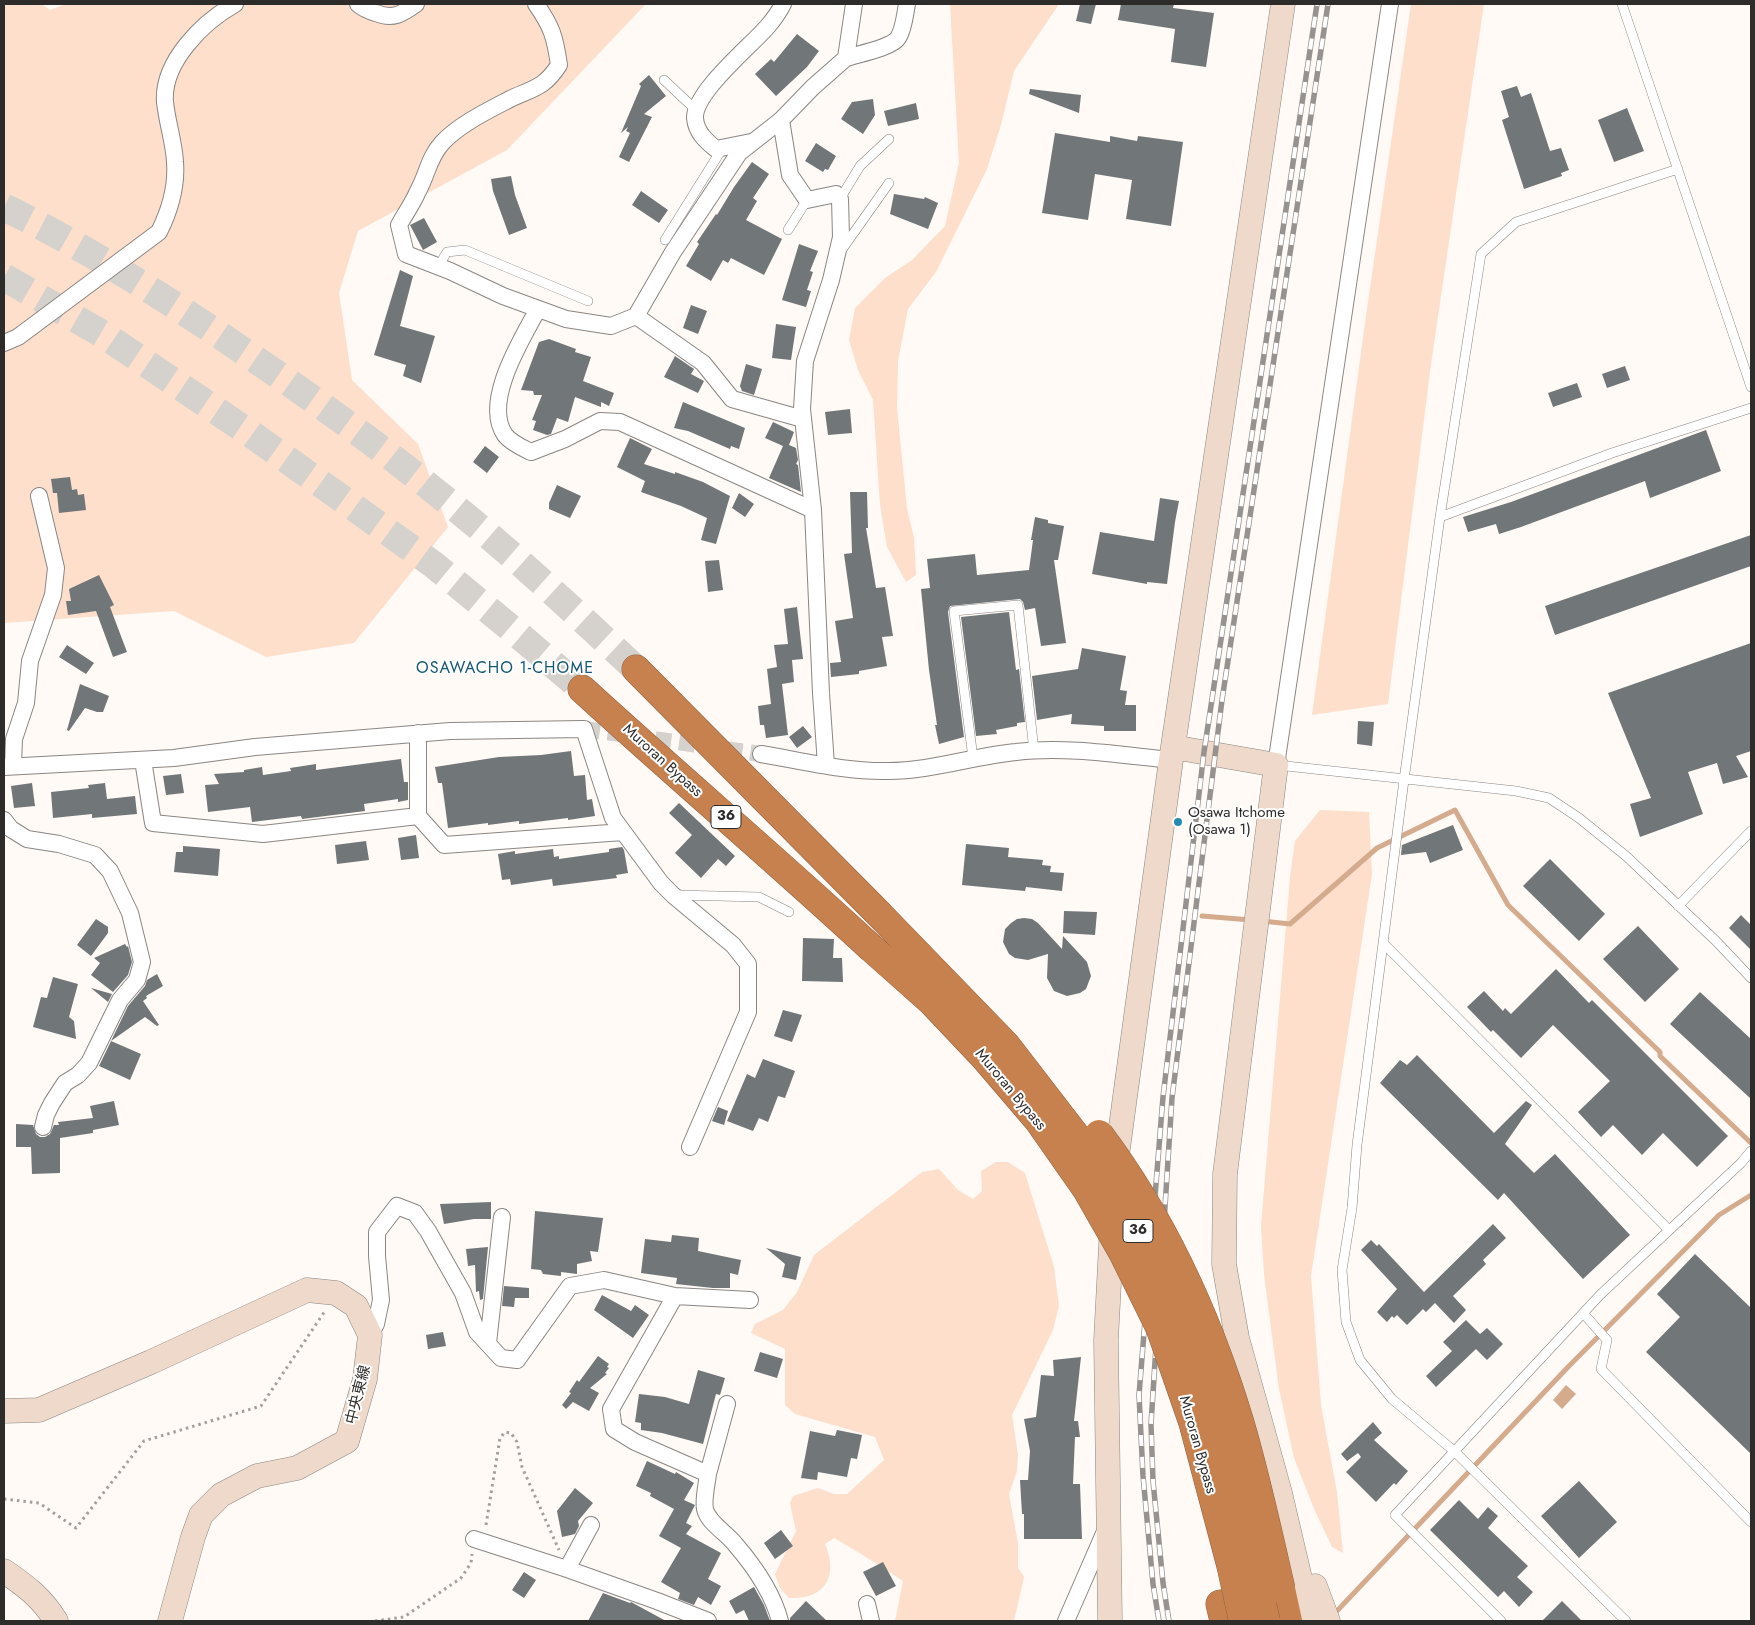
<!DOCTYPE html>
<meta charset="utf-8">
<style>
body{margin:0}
#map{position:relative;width:1755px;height:1625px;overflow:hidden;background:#fffaf6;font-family:Jost,sans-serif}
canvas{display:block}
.frame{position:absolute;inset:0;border:5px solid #2e2c2b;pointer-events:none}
</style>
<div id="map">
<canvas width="1755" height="1625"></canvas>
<div class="frame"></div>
</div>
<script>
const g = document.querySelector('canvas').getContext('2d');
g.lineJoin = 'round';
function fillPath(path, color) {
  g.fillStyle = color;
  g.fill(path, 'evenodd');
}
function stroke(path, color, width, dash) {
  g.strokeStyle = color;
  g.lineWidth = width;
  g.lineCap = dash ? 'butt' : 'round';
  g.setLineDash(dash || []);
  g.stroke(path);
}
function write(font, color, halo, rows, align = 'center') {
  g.font = font + ' Jost,"Noto Sans JP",sans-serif';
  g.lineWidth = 4;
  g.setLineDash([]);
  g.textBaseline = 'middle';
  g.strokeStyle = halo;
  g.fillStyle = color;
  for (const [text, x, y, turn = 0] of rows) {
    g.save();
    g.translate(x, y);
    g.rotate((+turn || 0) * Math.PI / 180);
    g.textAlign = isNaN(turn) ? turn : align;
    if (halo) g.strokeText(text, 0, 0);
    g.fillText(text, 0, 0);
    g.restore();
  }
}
fillPath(new Path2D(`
 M4,4H42L50,10L66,4H646L507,150L358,231L339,293L352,380L418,444L448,527L354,643L266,657L174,611L4,623Z
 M950,4H1059L1014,71L1001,125L987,169L936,272L908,309L898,361L897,408L907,509L914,537L916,575L906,582L887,547L880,505L873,400L858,370L849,340L855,308L885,278L912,260L945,226L959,163Z
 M1411,4H1484L1431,364L1388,704L1312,715L1365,323Z
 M1320,810L1369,812L1372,874L1311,1276L1321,1405L1337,1492L1343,1553L1332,1547L1315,1511L1294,1458L1279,1389L1264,1275L1261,1226L1290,877L1295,841Z
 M996,1162H1008L1025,1173L1054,1267L1059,1306L1053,1330L1012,1415L1018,1455L1017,1471L1009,1494L1018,1544V1568L1024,1577L1014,1621H895L903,1581L861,1554L834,1538L825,1544C839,1576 825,1600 789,1598L780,1588L775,1574L796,1531L790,1503L793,1496L818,1488L834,1494H847L884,1460L875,1437L795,1414L785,1405V1349L751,1333L755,1324L783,1310L797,1292L814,1255L922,1172L939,1169L958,1190L973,1199L982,1191L981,1171Z`), '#fddfcc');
fillPath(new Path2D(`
 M1566,1385L1576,1394L1562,1409L1553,1400Z`), '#d5ab8e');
stroke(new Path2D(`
 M1202,916L1251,920
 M1262,921L1290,924L1377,848L1455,810L1508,905L1660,1052V1056L1751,1143
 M1335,1613L1569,1366L1719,1215L1751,1195`), '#d5ab8e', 5);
fillPath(new Path2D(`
 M1080,4H1096L1091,24L1076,21Z
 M1121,4H1174L1173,8L1214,13L1206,67L1171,62L1175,29L1118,20Z
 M797,34L819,51L807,67L776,96L755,74L771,59L774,62Z
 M649,75L666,96L644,114L652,117L629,162L619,157L630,133L626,131L628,127L621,133L641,86L639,84Z
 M1517,86L1521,97L1531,93L1550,151L1561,148L1569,170L1561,173L1562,176L1524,189L1502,120L1509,117L1501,91Z
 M1030,89L1081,95L1079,113L1029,94Z
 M873,99L875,115L863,134L841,119L852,102Z
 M916,103L919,119L888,126L884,111Z
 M1627,108L1644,151L1614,162L1598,120Z
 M1055,133L1110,142V136L1137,141L1138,136L1183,142L1171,226L1126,219L1132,180L1095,174L1088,220L1042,213Z
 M816,143L836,156L828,170L825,169L823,172L805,161Z
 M752,162L769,174L753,198L757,201L746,220L782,239L764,275L731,258L728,263L723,260L711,281L686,266L699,244L697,242L716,214L717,215L734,187Z
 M511,176L515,195L527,228L509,235L493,191L491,179Z
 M641,191L668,210L659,223L632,205Z
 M894,194L924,199L925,197L938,203L928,229L890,214Z
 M424,218L437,242L423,250L410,225Z
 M799,244L818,251L810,271L813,272L807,290L811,291L806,307L782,300Z
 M400,270L413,276L400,326L435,336L421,383L403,376L406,365L374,355Z
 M691,305L707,311L698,334L683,328Z
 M776,324L796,327L791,360L772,358Z
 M549,339L576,349L575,352L591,357L583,381L614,393L609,406L601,402V407L575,397L568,422L557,418L551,434L547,435L533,430L536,421L532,420L542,395H534L533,391L521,390L539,342Z
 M675,356L694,369L691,374L704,381L698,393L664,377Z
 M746,364L762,369L754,395L742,391L740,386Z
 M1625,366L1630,380L1607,388L1602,374Z
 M1577,383L1582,397L1553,407L1548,393Z
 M683,402L745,428L739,449L731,446L730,449L688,431L674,428Z
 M850,409L852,433L828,435L825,412Z
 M773,422L794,432L789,445L796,448L798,460L796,464L798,465L801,492L769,478L783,446L765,438Z
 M1706,430L1721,471L1650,498L1645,481L1521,527L1499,534L1496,524L1468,532L1463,517L1511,502Z
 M630,438L652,449L644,464L675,474V472L703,482L730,496L716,544L701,540L707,518L681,506L641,492L645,481L617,467Z
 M485,446L499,457L487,473L473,462Z
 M70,477L72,490L77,489L78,495L84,494L86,510L59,513L57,493H53L51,479Z
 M557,485L581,496L570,518L549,509V503Z
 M850,492H867L868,528H866L876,588L885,587L893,636L882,637L887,666L859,671V674L831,677L830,663L841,662L835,621L853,618L844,554L852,553Z
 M739,493L754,504L745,517L732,508Z
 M1160,498L1179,501L1175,522L1167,584L1147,582V584L1092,574L1100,532L1154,541Z
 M1035,517L1048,520V523L1064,526L1058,560H1054L1066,643L1041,646L1035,608L1025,610L1023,602L1020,599L950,606L948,612L964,737L939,744L935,725H937L929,670L921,589L930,588L927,559L975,554L977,575L1029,570L1033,540H1031Z
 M1751,535V566L1555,635L1545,606Z
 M719,560L723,590L708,592L705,561Z
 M99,575L114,605L110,607L127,652L113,657L96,611L68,615L66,601H71L69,589Z
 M797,607L803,659L792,660L794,682L782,684L788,735L766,738L764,725H760L758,706L771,704L767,669L777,667L774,645L788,644L784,609Z
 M1009,612L1016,670L1019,669L1025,722L1017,723V726L996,730L997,734L976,736L961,617Z
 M1751,643V751L1736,756L1748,777L1723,784L1717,763L1688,772L1703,814L1640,837L1630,804L1651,798L1608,693Z
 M67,645L94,663L86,674L59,657Z
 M1082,648L1126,656L1120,690L1127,691L1125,705H1136V731H1104V726L1071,724L1072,714L1037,720L1032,676L1078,669Z
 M80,684L109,696L103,712H97L85,708L69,731L67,730Z
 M1358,721L1374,722L1372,746L1357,744Z
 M803,726L812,737L797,748L789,737Z
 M571,751L574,776L585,775L587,800L592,799L595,816L568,820V818L519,824V821L488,825V823L448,828L442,783H438L435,767L499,757L541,755Z
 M401,759L404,782H408V800L398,802V799L364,804L365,811L302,819L301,816L252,822L250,807L208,812L205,785L219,784L214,774L244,772V770L262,767L263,775L291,771L290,768L316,764V770Z
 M181,774L184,793L166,795L163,776Z
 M32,783L35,806L14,808L11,786Z
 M105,783L107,799L135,796L137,814L92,818V814L53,818L51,792L89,788L88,785Z
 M679,803L735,856L726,866L718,859L701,878L675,853L692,835L669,813Z
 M1453,825L1463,850L1430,863L1426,852L1401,855L1402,845Z
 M416,835L419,858L401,860L398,838Z
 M366,841L369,860L337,864L335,845Z
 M966,844L1009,848L1008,857L1043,860L1042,865L1051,866L1050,872L1064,873L1062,891L1026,887L1025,891L962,885Z
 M183,846L220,849L218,876L174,872L176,852H183Z
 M622,847L624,850L628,873L616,875L617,878L553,886L552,879L511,885L510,879L502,880L498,854L515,851V854L553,849L554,857L559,856V859L609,852V849Z
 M1550,859L1605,914L1579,941L1523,886Z
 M1064,911L1097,912L1095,935L1063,933Z
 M1741,915L1751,925V950L1729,928Z
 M1024,918L1032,919L1038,923L1062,949L1063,936L1087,962L1091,976L1086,989L1080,993L1067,996L1054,991L1047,978L1048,954L1028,960L1015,958L1009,954L1003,942L1005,929L1011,923L1017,919Z
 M96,919L108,927V933L91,956L77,945Z
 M1638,926L1679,969L1645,1002L1603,959Z
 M803,938L834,939L833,958H842L843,982L802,981Z
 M125,944L127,947L128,946L132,962L128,975L113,992L91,975L100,963L94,958Z
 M1556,969L1589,1003L1592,1000L1728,1136L1697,1167L1663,1133L1642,1155L1613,1125L1601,1137L1578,1112L1610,1081L1553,1025L1521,1058L1493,1030L1491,1032L1467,1007L1484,991L1503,1011L1505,1008L1511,1014Z
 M157,974L163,986L146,996L147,998L143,1001L159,1025L157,1026L145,1017L111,1041L141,1054L130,1080L99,1066L128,1006L145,986L147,980Z
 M53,977L78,984L69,1017L74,1021L76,1039L33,1027L41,997L47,998Z
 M91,988L112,994L108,1002Z
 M1700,992L1751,1039V1099L1670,1024Z
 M783,1010L802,1015L792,1042L774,1036Z
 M1417,1055L1494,1133L1526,1101L1532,1105L1505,1144L1534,1173L1555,1154L1630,1235L1583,1279L1504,1193L1498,1200L1380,1083L1400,1060L1407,1065Z
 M763,1059L795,1071L785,1098L778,1096L768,1122L759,1118L753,1131L727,1121L747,1074L755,1078Z
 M114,1101L119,1125L93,1130V1133L60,1138V1173L32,1174L31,1147H16V1124L33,1125L36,1134L40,1137H45L50,1134L54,1125H59L58,1122L93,1118L90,1106Z
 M718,1107L728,1111L724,1125L712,1121Z
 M491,1202V1219H474L444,1224L440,1204Z
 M535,1211L603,1218L598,1252L590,1251L592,1261L577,1264V1274L561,1272V1276L543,1274L541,1270L531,1269Z
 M1493,1224L1506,1238L1483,1260L1486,1264L1453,1296L1466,1310L1454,1323L1435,1303L1426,1312L1423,1309L1407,1325L1397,1315L1394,1318L1392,1316L1387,1322L1377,1312L1397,1289L1361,1250L1371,1240L1377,1246L1379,1244L1424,1292Z
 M672,1235L699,1238L698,1251L741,1260L738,1275L730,1273V1288H713L676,1284L677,1278L641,1273L645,1239L671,1242Z
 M488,1247L483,1299L480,1300L479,1291L476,1292L475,1265L468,1266L466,1249Z
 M766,1248L801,1257L796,1280L782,1277L785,1264Z
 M1695,1254L1751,1308V1454L1646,1352L1680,1317L1657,1294Z
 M504,1286L529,1288V1298H515L514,1307L502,1306Z
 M602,1295L631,1311L635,1305L649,1315L633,1338L594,1310Z
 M1466,1320L1480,1334L1487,1328L1503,1344L1487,1360L1476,1349L1436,1387L1426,1376L1452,1351L1443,1342Z
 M443,1332L446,1346L428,1349L426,1335Z
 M760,1352L783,1359L777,1378L754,1371Z
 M598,1356L609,1364L607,1367L609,1368L605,1373L607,1374L590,1388L599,1393L589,1411L573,1402L566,1409L562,1405L571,1393L569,1392L577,1380L579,1382Z
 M1081,1357L1074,1421H1078L1080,1437H1075L1073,1484H1080L1082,1539H1024V1514H1022L1020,1480H1028L1030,1451L1024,1419L1036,1417L1041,1375L1054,1376L1053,1360Z
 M698,1370L725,1378L720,1395L716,1394L703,1444L662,1433L641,1430V1423L635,1422L639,1394L665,1397L689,1404Z
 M1373,1422L1382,1433L1374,1440L1408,1471L1396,1485L1394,1483L1376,1502L1346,1472L1361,1457L1358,1453L1347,1461L1341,1454Z
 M837,1430L862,1435L857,1459L851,1458L847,1477L818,1472L817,1480L801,1478L810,1431L835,1436Z
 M647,1461L675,1474L676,1472L694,1483L684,1500L695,1505L686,1523L692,1526L686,1534L721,1553L708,1579L721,1586L711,1605L698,1597L694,1605L678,1599L680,1593L661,1582L681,1548L659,1536L674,1509L650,1496L651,1493L636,1486Z
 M1579,1481L1617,1522L1579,1558L1541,1516Z
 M575,1488L593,1503L578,1521L579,1526L575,1534L562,1537L557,1511Z
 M1459,1500L1478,1519L1488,1507L1498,1516L1488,1528L1528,1566L1517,1577L1533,1592L1519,1607L1504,1591L1498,1597L1430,1530Z
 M781,1530L793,1546L775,1559L764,1543Z
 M883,1562L896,1586L876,1596L863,1572Z
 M524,1572L536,1580L524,1598L512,1590Z
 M754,1587L764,1605L770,1621H749L744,1610L736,1614L729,1601Z
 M603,1593L630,1603L631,1602L666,1621H588Z
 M806,1601L827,1621H790V1618Z
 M1562,1601L1582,1621H1542Z`), '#717679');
stroke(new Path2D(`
 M584,729L761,754`), '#d5d1cd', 16, [16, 8]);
stroke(new Path2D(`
 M4,207C79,244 151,289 221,336C306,393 390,453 469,519C526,566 581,618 636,669
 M4,277L104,335L251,434L348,503L434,565L508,626L582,689`), '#d5d1cd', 28, [28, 14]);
const lane = new Path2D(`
 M1622,4L1751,387
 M664,80L697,111
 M840,199L860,166L889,139
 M788,230L807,200
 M665,240L722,149
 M843,248L889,183
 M438,267L447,252L465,250L588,301
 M1440,517L1612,453L1751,408
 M973,758L954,611L1018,605L1034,751
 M1277,765L1516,791L1549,798L1579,818L1626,856L1716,941L1751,978
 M676,895L759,897L789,912
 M1678,906L1751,831
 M1384,944L1669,1230
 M1583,1313L1607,1340L1601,1369L1751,1522
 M1501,1621L1395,1515L1600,1295L1741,1163L1751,1151
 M1626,1621L1454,1451L1392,1399L1360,1360L1346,1322L1342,1270L1352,1208L1357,1145L1404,780L1440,517L1481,254L1516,222L1678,169`);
const street = new Path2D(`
 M358,4C364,9 369,11 376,13C393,20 402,14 416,4
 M536,4C552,27 555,37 559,65C544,88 534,88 510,99C489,110 458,125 442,143C429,157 427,175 418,191C413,203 405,214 399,225L406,254L450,271L503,296L566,319L611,326L636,316L673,252L739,153L781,120L813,87L846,58L854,4
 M846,58C858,54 891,48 898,38C904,29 905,14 907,4
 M781,120L790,175L807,200L836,194L840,199L841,237L831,280L805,361L802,409L813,510L821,693L826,765
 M751,142L716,149C706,141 696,132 695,118C694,92 751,46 768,26C774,19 779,12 783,4
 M538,309C522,339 482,402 505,435C511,443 523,448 531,452L565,439L600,421L620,422L813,510
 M636,316L703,363L732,399L803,419
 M4,343L18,337L159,232C170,210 177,188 175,162C174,142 167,122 165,102C162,62 203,22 235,4
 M418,733V816
 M761,754C803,761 846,772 888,771C931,771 974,756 1016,752C1067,746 1120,755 1171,760
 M143,760L153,823L263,834L418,816L444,845L623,832
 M1276,765L1390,4
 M13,766L14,739L26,703L30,661L53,595L56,568L39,496
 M4,767L174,758L255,747L450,731L584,729L613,818L661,883L673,895L733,945L748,964V1012L690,1147
 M4,820L11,829L27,839L59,844L95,855L110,871L130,913L142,962L137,980L120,1000L89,1063L78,1075L65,1083L52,1103L46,1115L43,1127
 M675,1296L750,1300
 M370,1335L376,1324L381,1300L377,1256V1232L397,1206L415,1213L428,1231L463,1293L477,1332L501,1358L517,1360L570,1286L604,1280L675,1296L611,1409L614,1429L635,1442L708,1474C707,1483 703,1500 705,1509C708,1523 727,1533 735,1544C754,1566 773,1594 780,1621
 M488,1343L502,1217
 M708,1474L727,1404
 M474,1539L567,1569L657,1601L708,1621
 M567,1569L591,1525
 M867,1604L871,1621
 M1066,1621L1106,1529`);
const secondary = new Path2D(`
 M1173,747L1276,765L1225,1174L1224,1264L1237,1338L1280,1493L1310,1621
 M1115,1170L1171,760L1283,4
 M4,1411L39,1410L151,1362L307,1290L336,1293L356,1306L370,1335L365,1379L347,1441L297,1468L257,1476L221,1495L201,1515L193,1537L170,1621
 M4,1571C26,1586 42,1598 56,1621
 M1315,1586L1328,1621
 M1110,1621L1106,1340L1112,1226`);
const highway = new Path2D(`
 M636,669L878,913
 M582,689C677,776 775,859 869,946
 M1281,1589L1288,1621
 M1220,1604L1224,1621`);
stroke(lane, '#8a8683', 10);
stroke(street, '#8a8683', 18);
stroke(secondary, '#8a8683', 25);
stroke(highway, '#916342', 29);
stroke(new Path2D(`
 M4,1499L39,1503L76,1528L144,1441L261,1406L325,1311
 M486,1525L500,1438L505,1432L511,1433L517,1442L522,1467L559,1550
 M375,1621L404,1617L461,1578L471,1563L472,1554`), '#a39f9d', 3, [2.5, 4]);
stroke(lane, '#fff', 9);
stroke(street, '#fff', 16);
stroke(secondary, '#eed9ca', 24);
stroke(highway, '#c7814e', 28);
const rail = new Path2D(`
 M1159,1621L1153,1584L1143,1476L1139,1395L1163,1097L1204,752L1317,4
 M1169,1621L1163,1583L1153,1481L1151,1424L1172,1098L1222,700L1328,4`);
stroke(rail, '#969290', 5.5);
stroke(rail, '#fff', 4, [11]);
const highwayBridge = new Path2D(`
 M878,913L1006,1045L1100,1167L1136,1227L1168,1288L1193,1349L1215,1415L1247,1537L1266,1621
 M869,946L932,1002L985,1058L1038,1120L1087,1190L1123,1253L1160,1328L1193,1423L1231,1566L1243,1621
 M1099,1134C1163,1219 1209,1320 1240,1423C1256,1477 1268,1533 1281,1589`);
stroke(highwayBridge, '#916342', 29, []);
stroke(highwayBridge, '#c7814e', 28);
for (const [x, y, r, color] of [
 [1178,822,5,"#2688b3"]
]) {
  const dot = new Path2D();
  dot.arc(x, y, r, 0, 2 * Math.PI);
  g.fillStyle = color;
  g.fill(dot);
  stroke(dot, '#fff', 2);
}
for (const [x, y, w] of [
 [726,817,30],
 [1138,1231,30]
]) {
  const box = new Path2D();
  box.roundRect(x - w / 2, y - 11.5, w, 23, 4);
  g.fillStyle = '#fff';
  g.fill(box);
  stroke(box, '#2e2c2b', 1);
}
write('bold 14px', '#2e2c2b', null, [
 ["36",726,817],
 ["36",1138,1231]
]);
write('15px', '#2e2c2b', '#fff', [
 ["Muroran Bypass",662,761,42],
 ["Muroran Bypass",1010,1090,50],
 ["中央東線",359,1395,-76],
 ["Muroran Bypass",1197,1445,74]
]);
write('15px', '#2e2c2b', '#fff', [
 ["Osawa Itchome",1188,813],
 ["(Osawa 1)",1188,830]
], 'left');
g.letterSpacing = '1px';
write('16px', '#155876', '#fff', [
 ["OSAWACHO 1-CHOME",505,669]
]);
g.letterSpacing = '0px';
</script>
